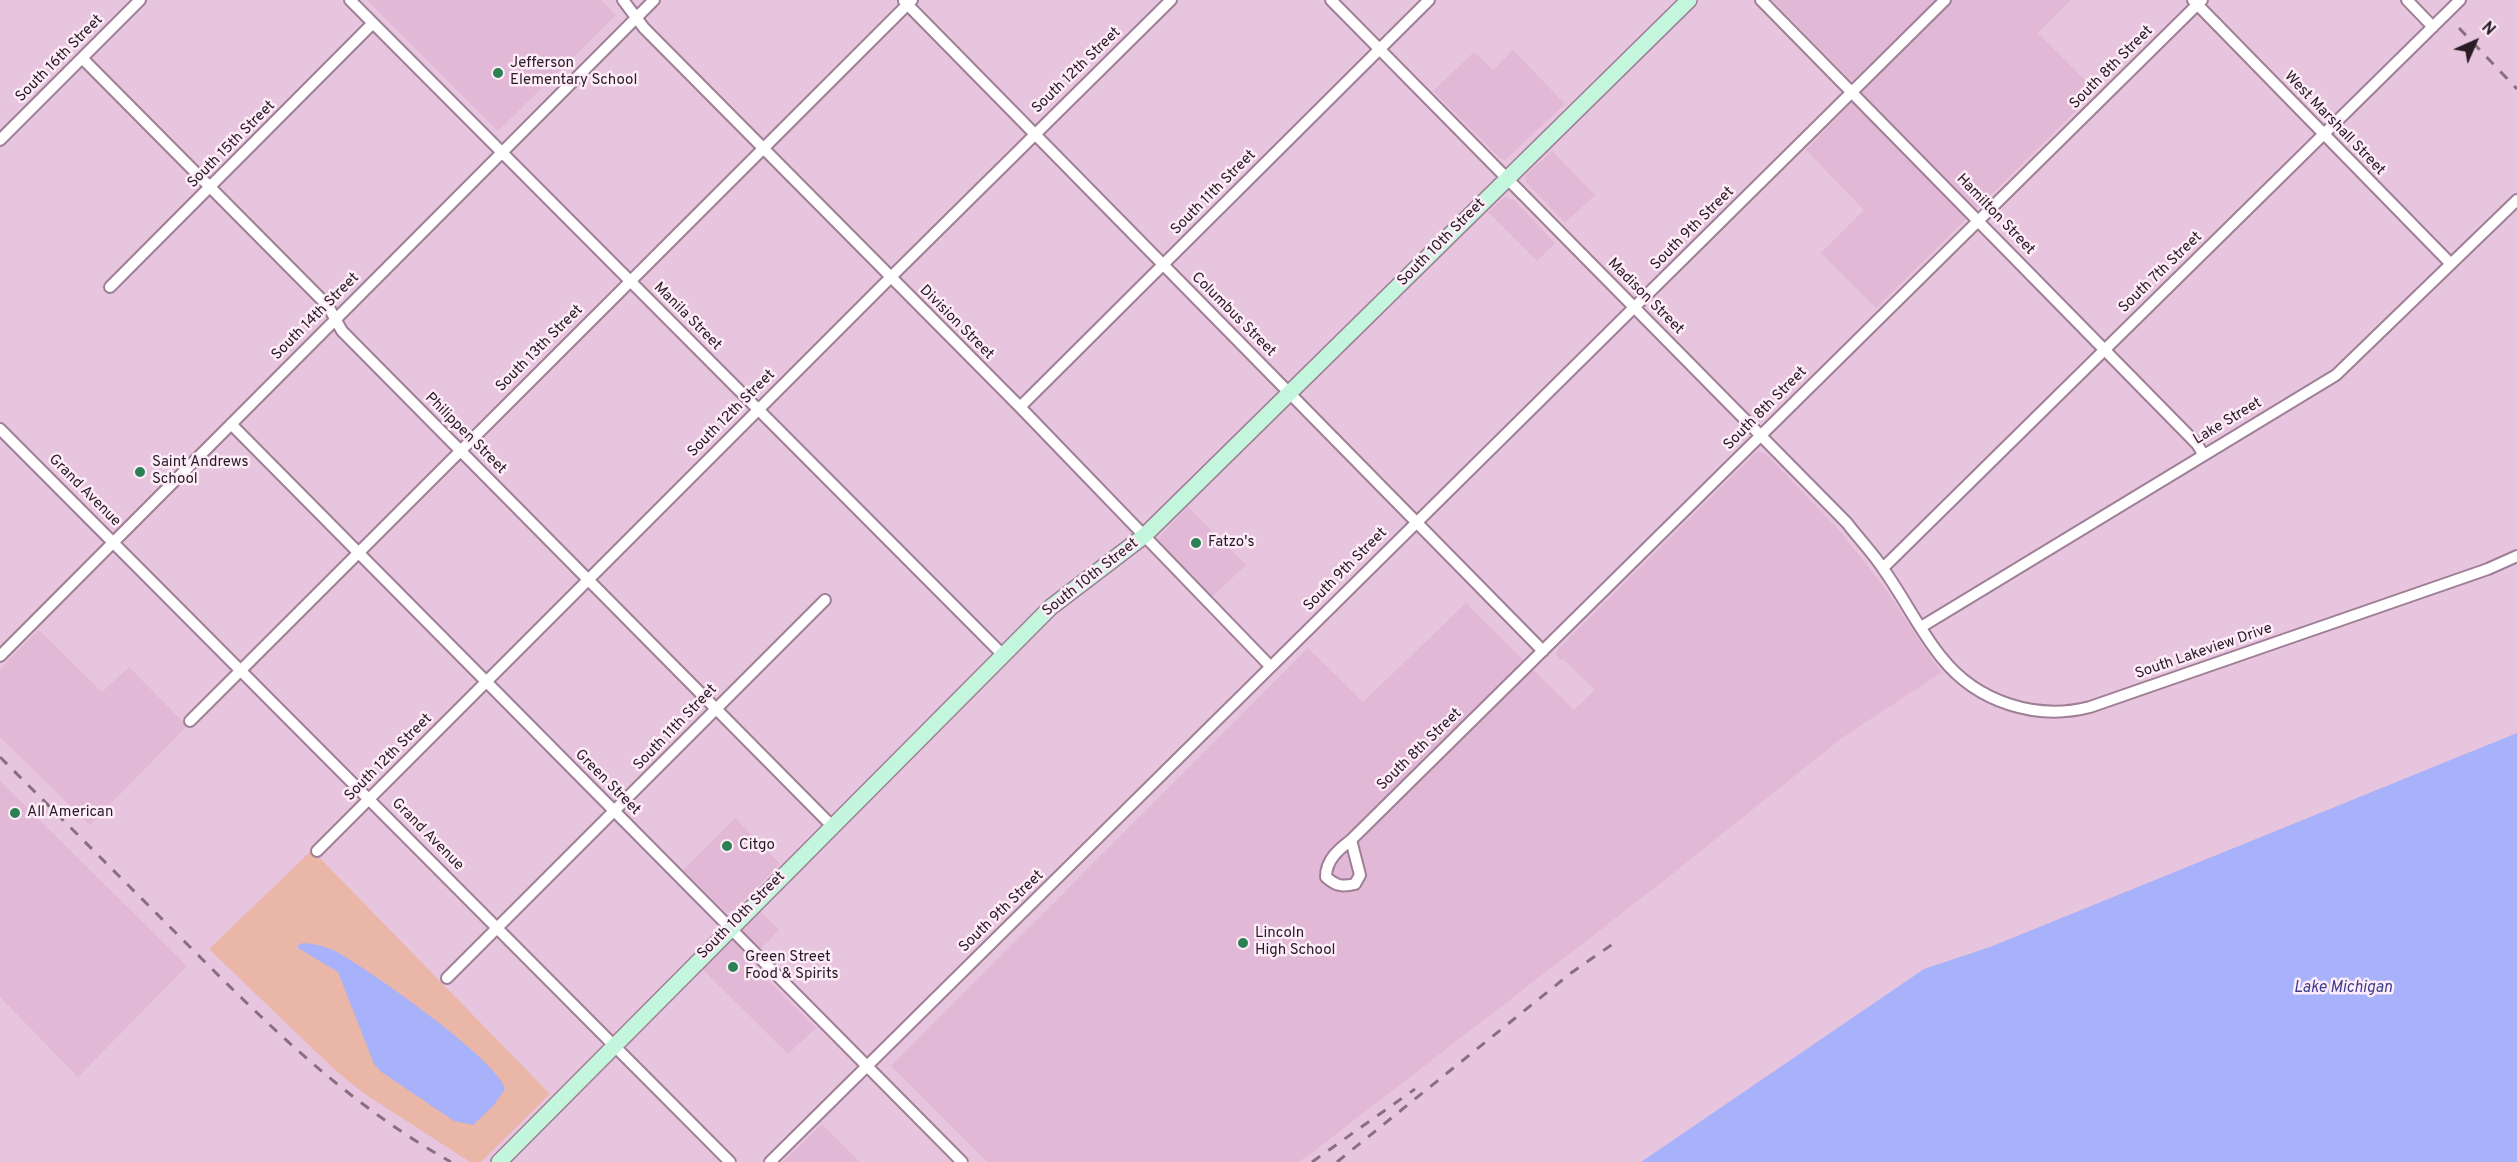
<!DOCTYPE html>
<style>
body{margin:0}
#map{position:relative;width:2517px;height:1162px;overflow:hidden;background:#e8c5de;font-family:Overpass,sans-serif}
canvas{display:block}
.north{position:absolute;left:2445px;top:12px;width:60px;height:60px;-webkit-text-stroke:4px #feecf8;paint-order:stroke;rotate:45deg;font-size:16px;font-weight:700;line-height:24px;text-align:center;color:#281b24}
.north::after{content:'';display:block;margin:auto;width:21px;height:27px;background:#281b24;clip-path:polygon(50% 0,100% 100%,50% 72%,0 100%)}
</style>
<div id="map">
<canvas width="2517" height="1162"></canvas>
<div class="north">N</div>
</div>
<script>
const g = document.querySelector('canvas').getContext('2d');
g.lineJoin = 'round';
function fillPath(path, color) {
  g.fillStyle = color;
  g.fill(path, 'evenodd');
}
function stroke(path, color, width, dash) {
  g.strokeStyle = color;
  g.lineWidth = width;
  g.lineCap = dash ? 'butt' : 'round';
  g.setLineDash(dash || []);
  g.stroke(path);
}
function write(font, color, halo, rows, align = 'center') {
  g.font = font + ' Overpass,sans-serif';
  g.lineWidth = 5;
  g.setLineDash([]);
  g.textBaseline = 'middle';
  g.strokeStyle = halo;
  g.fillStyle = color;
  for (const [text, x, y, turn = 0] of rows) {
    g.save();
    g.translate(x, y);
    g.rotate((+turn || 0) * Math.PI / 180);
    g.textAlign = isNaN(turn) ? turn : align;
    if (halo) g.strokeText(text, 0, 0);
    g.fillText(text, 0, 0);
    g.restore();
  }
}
fillPath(new Path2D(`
 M367,0H601L616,15L498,131Z
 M1772,0H2071L2038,33L2096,91L1876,308L1821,253L1864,210L1806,150L1862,92Z
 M1513,50L1565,104L1505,160L1500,158L1433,91L1474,52L1493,70Z
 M1552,151L1595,195L1565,223L1526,182V175Z
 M1505,197L1514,200L1555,243L1537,261L1488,212Z
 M1758,451L1767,455L1839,530L1885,588L1931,658L1942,672L1842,738L1661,883L1309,1155L1298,1162H987L891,1066L1308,648L1363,702L1466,603L1574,710L1595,690L1564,660L1558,659L1556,654L1558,649Z
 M1188,507L1246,565L1211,598L1156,540Z
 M39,630L102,692L129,667L187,726L90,825L0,737V669Z
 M0,781L187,966L78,1077L0,997Z
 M735,818L780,864L735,909L727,913L683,870Z
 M760,911L779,930L749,961L816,1028L788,1054L702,969Z
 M822,1124L860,1162H783Z`), '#e1b8d5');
fillPath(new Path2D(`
 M312,850L550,1094L481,1162H470L365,1094L336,1071L209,949Z`), '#eab6a7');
fillPath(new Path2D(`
 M2517,733V1162H1641L1924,969L1990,947Z
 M303,943C317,944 330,947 342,955C372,972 499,1061 505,1089L493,1106L473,1125L454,1121L380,1071L374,1064L338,972L298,948V945Z`), '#a7b2fa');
const street = new Path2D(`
 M350,0L1003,655
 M623,0L644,28L1020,407L1270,666
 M1331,0L1847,523C1859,539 1873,553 1884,570C1904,598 1920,631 1942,658C1977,702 2036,721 2090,707L2488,569L2517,556
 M1761,0L2197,444L2203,454
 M2193,0L2451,264
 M2407,0L2433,27
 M904,1L1543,651
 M82,58L328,306L342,331L832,826
 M0,140L140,0
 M110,287L373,23
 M1020,407L1429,0
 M231,424L962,1162
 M0,429L730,1162
 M1883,568L2460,0
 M1921,627L2336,375L2517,200
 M0,656L654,0
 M190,721L912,0
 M1351,840L1360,875L1355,884C1342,887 1336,886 1326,877C1326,860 1338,850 1351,840L2202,0
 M317,851L896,272L1171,0
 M447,978L825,600
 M770,1162L1945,0`);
const secondary = new Path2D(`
 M499,1162L1051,607L1144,536L1689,0`);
stroke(street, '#9f7f96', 14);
stroke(secondary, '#9f7f96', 18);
stroke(street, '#fff', 10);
stroke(secondary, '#c3f6dd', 15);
stroke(new Path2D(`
 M2459,28L2517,89
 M0,757C61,818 122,879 183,940C267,1024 346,1103 451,1162
 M1312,1162L1415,1089
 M1337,1162L1571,973L1617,941`), '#876f80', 3, [10, 10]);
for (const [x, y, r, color] of [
 [498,73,6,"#2c8154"],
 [140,472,6,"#2c8154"],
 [1196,543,6,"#2c8154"],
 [15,813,6,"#2c8154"],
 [727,846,6,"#2c8154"],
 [1243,943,6,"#2c8154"],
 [733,967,6,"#2c8154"]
]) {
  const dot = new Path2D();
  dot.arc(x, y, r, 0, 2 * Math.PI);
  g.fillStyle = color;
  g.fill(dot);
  stroke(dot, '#feecf8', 2);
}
write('15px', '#281b24', '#feecf8', [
 ["South 16th Street",60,59,-45],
 ["South 8th Street",2112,68,-45],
 ["South 12th Street",1077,71,-44],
 ["West Marshall Street",2334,124,46],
 ["South 15th Street",232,145,-45],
 ["South 11th Street",1214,193,-45],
 ["Hamilton Street",1995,215,46],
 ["South 9th Street",1693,229,-45],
 ["South 10th Street",1442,243,-45],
 ["South 7th Street",2161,273,-44],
 ["Madison Street",1645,297,45],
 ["Columbus Street",1233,315,45],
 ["South 14th Street",316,317,-45],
 ["Manila Street",687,317,45],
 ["Division Street",956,323,45],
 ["South 13th Street",540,349,-45],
 ["South 8th Street",1766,409,-45],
 ["South 12th Street",732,414,-45],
 ["Lake Street",2228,422,-31],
 ["Philippen Street",465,434,45],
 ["Grand Avenue",84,491,45],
 ["South 9th Street",1346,570,-45],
 ["South 10th Street",1091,578,-38],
 ["South Lakeview Drive",2204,652,-19],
 ["South 11th Street",676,728,-46],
 ["South 8th Street",1420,750,-44],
 ["South 12th Street",389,758,-45],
 ["Green Street",607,783,45],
 ["Grand Avenue",427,835,45],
 ["South 9th Street",1002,912,-44],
 ["South 10th Street",742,916,-45]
]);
write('15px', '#281b24', '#feecf8', [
 ["Jefferson",510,64],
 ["Elementary School",510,81],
 ["Saint Andrews",152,463],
 ["School",152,480],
 ["Fatzo's",1208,543],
 ["All American",27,813],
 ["Citgo",739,846],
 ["Lincoln",1255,934],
 ["High School",1255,951],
 ["Green Street",745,958],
 ["Food & Spirits",745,975]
], 'left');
write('italic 16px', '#3a3e90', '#feecf8', [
 ["Lake Michigan",2343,989]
]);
</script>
